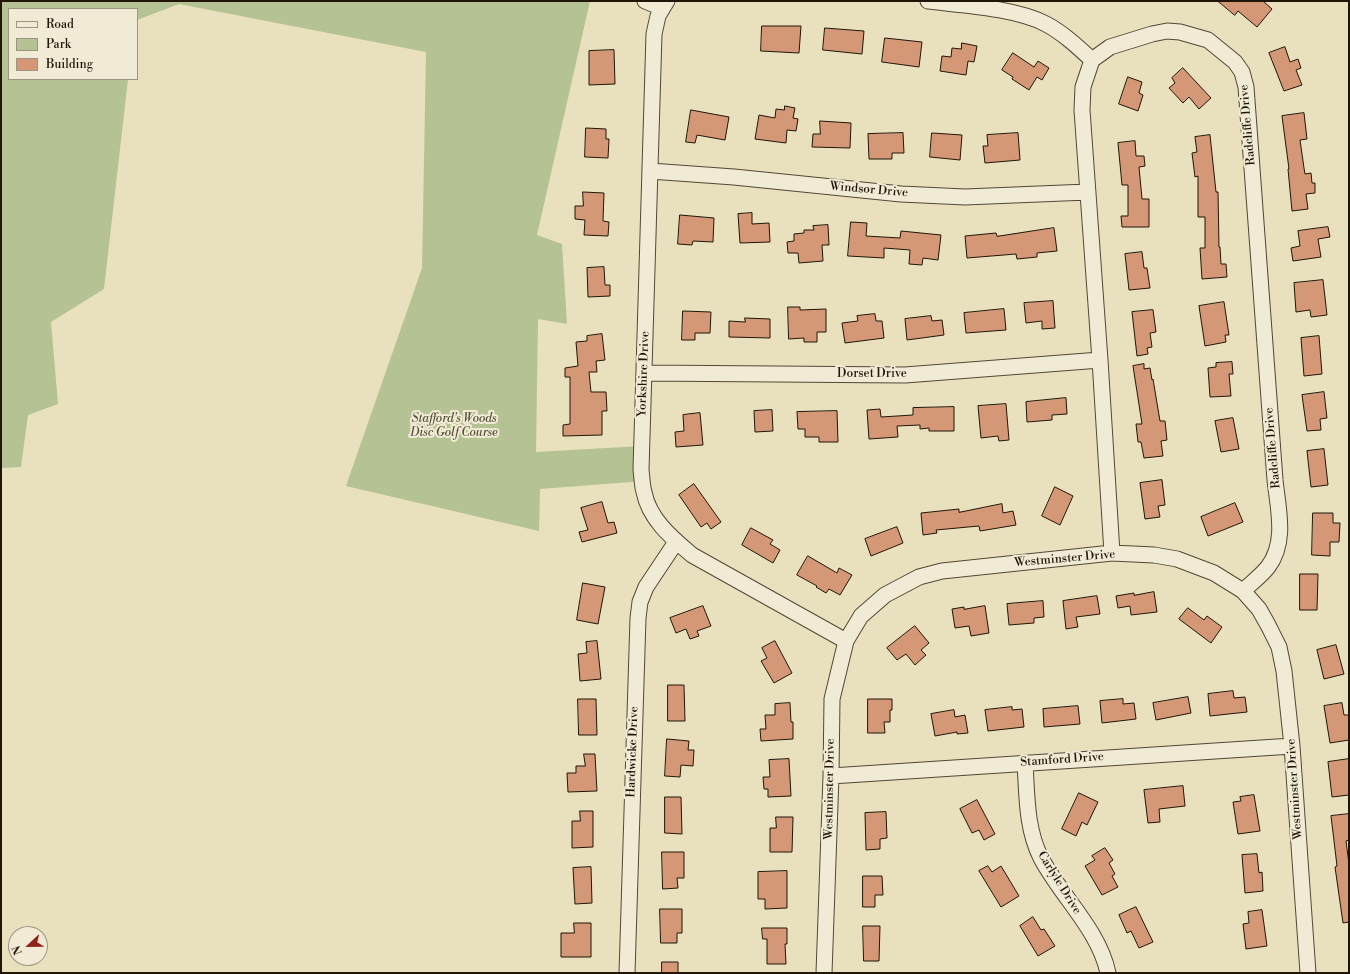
<!DOCTYPE html>
<style>
body{margin:0}
#map{position:relative;width:1350px;height:974px;overflow:hidden;background:#e9e0be;font-family:"Libre Bodoni",serif}
canvas{display:block}
.frame{position:absolute;inset:0;border:2px solid #201507;pointer-events:none}
.legend{position:absolute;left:8px;top:8px;width:130px;height:72px;box-sizing:border-box;background:#f1ebd5;border:1px solid #9d9583;margin:0;padding:5px 7px;list-style:none;font-size:12px;color:#201507}
.legend li{display:flex;align-items:center;gap:8px;height:20px}
.legend b{width:20px;border:1px solid #9d9583}
.north{position:absolute;left:8px;top:926px;width:40px;height:40px;box-sizing:border-box;background:#f1ebd5;border:1px solid #9d9583;border-radius:50%;rotate:248deg;font-size:11px;font-weight:700;line-height:16px;text-align:center;color:#201507}
.north::after{content:'';display:block;margin:auto;width:14px;height:18px;background:#8f2418;clip-path:polygon(50% 0,100% 100%,50% 72%,0 100%)}
</style>
<div id="map">
<canvas width="1350" height="974"></canvas>
<div class="frame"></div>
<ul class="legend">
<li><b style="height:5px;background:#f1ebd5"></b>Road</li>
<li><b style="height:11px;background:#b5c293"></b>Park</li>
<li><b style="height:11px;background:#d49877"></b>Building</li>
</ul>
<div class="north">N</div>
</div>
<script>
const g = document.querySelector('canvas').getContext('2d');
g.lineJoin = 'round';
function fillPath(path, color) {
  g.fillStyle = color;
  g.fill(path, 'evenodd');
}
function stroke(path, color, width, dash) {
  g.strokeStyle = color;
  g.lineWidth = width;
  g.lineCap = dash ? 'butt' : 'round';
  g.setLineDash(dash || []);
  g.stroke(path);
}
function write(font, color, halo, rows, align = 'center') {
  g.font = font + ' "Libre Bodoni",serif';
  g.lineWidth = 4;
  g.setLineDash([]);
  g.textBaseline = 'middle';
  g.strokeStyle = halo;
  g.fillStyle = color;
  for (const [text, x, y, turn = 0] of rows) {
    g.save();
    g.translate(x, y);
    g.rotate((+turn || 0) * Math.PI / 180);
    g.textAlign = isNaN(turn) ? turn : align;
    if (halo) g.strokeText(text, 0, 0);
    g.fillText(text, 0, 0);
    g.restore();
  }
}
fillPath(new Path2D(`
 M1,1H590L537,235L562,244L567,324L538,319L536,452L642,446L644,481L540,489L539,531L346,486L422,268L426,52L179,4L137,20V9H9V79H128L104,289L51,322L58,404L28,415L21,467L1,468Z`), '#b5c293');
const building = new Path2D(`
 M1218,1H1263L1272,9L1257,27L1238,11L1235,15Z
 M762,26H801L799,53L761,51Z
 M825,28L864,31L862,54L823,50Z
 M885,38L922,42L919,67L882,62Z
 M962,43L977,46L974,62L968,61L966,75L940,71L942,56L951,57L952,48L961,49Z
 M1285,47L1290,62L1298,59L1301,68L1296,70L1302,85L1284,91L1269,53Z
 M614,50L615,84L589,85V51Z
 M1013,53L1034,67L1038,61L1049,68L1042,80L1037,77L1029,90L1012,79L1013,77L1002,70Z
 M1183,68L1211,98L1199,109L1189,97L1183,103L1169,88L1175,83L1172,78Z
 M1128,77L1142,82L1139,93L1143,95L1138,111L1119,104Z
 M785,106L795,108L793,118L798,119L796,131L787,130L786,143L755,139L759,115L775,118L776,109L784,110Z
 M691,110L729,117L725,140L697,135L695,143L686,142Z
 M1304,113L1307,139L1300,140L1304,168L1305,174L1311,173L1312,183H1315V193L1306,194L1308,209L1292,211L1288,169H1289L1282,116Z
 M820,121L851,123L850,148L812,147L813,134H820Z
 M586,128L606,129V139H609L608,158L585,157Z
 M903,133L904,153H892V159H869L868,134Z
 M932,133L962,135L960,160L930,157Z
 M1018,133L1020,160L985,163L983,146H988L987,135Z
 M1210,135L1216,192H1218L1219,247H1220L1221,264H1226L1227,277L1202,279L1200,248H1205V217H1198V176L1195,177L1192,153L1197,152L1195,137Z
 M1135,141L1136,156H1144L1145,166L1139,167L1142,199H1149V227H1122L1121,216H1128V185H1122L1118,143Z
 M583,192L604,193L603,221L609,222L608,236L584,235L585,220L575,219V206H583Z
 M752,213V224L769,223L770,242L740,243L738,214Z
 M680,215L714,218L713,242L693,241L692,245L678,244Z
 M851,222L867,223L866,236L900,238L901,231L941,235L938,260L923,258L922,265L909,264L910,250L884,248V258L848,256Z
 M828,225L829,245H822L823,261L799,263L798,253H788L787,242L794,241V234L804,233V230H814L813,226Z
 M1328,227L1330,237L1318,239L1321,257L1293,261L1291,248L1300,246L1298,231Z
 M1054,228L1057,251L1037,253V257L1017,259L1016,254L967,258L965,236L996,233L997,236Z
 M1142,252L1144,268H1147L1150,288L1129,290L1125,254Z
 M604,267L605,285H610V296L588,297L587,268Z
 M1323,280L1327,315L1311,317L1310,310L1296,312L1294,283Z
 M1053,301L1055,328L1042,329V321L1026,323L1024,303Z
 M1224,302L1229,335H1225L1226,342L1205,346L1199,306Z
 M788,307H800V310L826,309V332H817V342H804V338L789,339Z
 M1004,309L1006,330L966,333L964,313Z
 M1153,310L1156,332L1150,333L1152,347L1147,348L1148,354L1137,356L1132,312Z
 M683,311L711,312L710,333H695V340H682Z
 M875,314L876,321H882L884,338L845,343L842,323L858,321L857,316Z
 M931,316L932,321L942,320L944,335L907,340L905,319Z
 M745,318L770,319V338L729,337V321L745,322Z
 M602,334L605,360L596,361L597,372H589L591,392H606L607,411H602V435L563,436V425L570,424V377H565V368L578,366L576,342L587,341V336Z
 M1319,336L1322,374L1304,376L1301,338Z
 M1232,362L1233,374H1229L1231,396L1210,397L1208,368L1216,367V363Z
 M1144,364V369L1150,368L1152,380L1153,379L1160,421H1165L1167,440L1161,441L1163,456L1144,458L1141,442H1138L1136,424H1142L1133,366Z
 M1324,392L1327,418L1320,419L1321,430L1307,431L1302,395Z
 M1066,398L1067,414L1052,415V420L1027,422L1026,402Z
 M1006,404L1009,440L999,441L998,436L981,438L978,406Z
 M954,407V431H929V428L920,429V425L897,426L898,437L869,439L867,410L880,409L881,417L913,415V408Z
 M772,410L773,431L755,432L754,411Z
 M837,411L838,442H819V437H805V429H798L797,412Z
 M700,413L703,445L676,447L675,432L684,431L683,415Z
 M1233,418L1239,449L1221,452L1215,421Z
 M1324,449L1328,485L1311,487L1307,451Z
 M1162,480L1165,505L1158,506L1160,517L1145,519L1140,483Z
 M694,484L721,522L711,529L707,523L701,527L679,495Z
 M1055,487L1073,496L1060,525L1042,516Z
 M602,502L608,523L614,522L617,533L582,542L579,532L588,530L581,508Z
 M1235,503L1243,522L1208,536L1201,517Z
 M1002,504L1003,513L1013,511L1016,525L980,531L979,526L936,530L937,533L923,535L921,513L959,509V512Z
 M1313,513H1333V523H1340L1339,542H1330V556L1312,555Z
 M897,527L903,543L871,556L865,539Z
 M751,528L773,540L770,544L780,550L773,563L742,545Z
 M808,556L837,573L839,568L852,575L840,595L829,589L826,593L816,587L817,586L797,575Z
 M1300,574H1318L1317,610H1300Z
 M583,583L605,587L598,624L577,620Z
 M1154,592L1157,612L1131,615L1130,606L1118,608L1116,596L1134,593V595Z
 M1097,596L1100,614L1076,617L1078,627L1066,629L1063,601Z
 M1043,601L1044,617L1034,618V623L1009,625L1007,604Z
 M703,606L711,626L697,631L699,636L690,639L686,629L676,633L670,618Z
 M985,606L989,633L971,636L969,626L955,628L952,609L964,607V609Z
 M1188,608L1204,620L1207,616L1222,627L1211,643L1179,619Z
 M915,626L929,643L921,650L926,655L915,665L906,654L897,660L887,648Z
 M597,641L601,679L580,681L578,654L587,653L586,642Z
 M775,641L792,673L774,683L761,661L767,658L762,648Z
 M1336,645L1344,674L1324,679L1317,650Z
 M668,685H684L685,721H668Z
 M1233,691L1234,698L1245,697L1247,712L1210,716L1208,694Z
 M1188,697L1191,713L1156,720L1153,703Z
 M578,699H596L597,735H579Z
 M868,699H892V710H890V722H884L885,733H868Z
 M1123,699V704L1134,703L1136,719L1102,723L1100,701Z
 M790,703L791,722H793V739L761,741L760,729H766L765,715H775V704Z
 M1342,703L1344,715H1349V740L1330,743L1324,706Z
 M1078,706L1080,724L1044,727L1043,709Z
 M1012,707V710L1022,709L1024,727L988,731L985,710Z
 M954,710L955,717L965,715L968,733L957,734V732L935,736L931,714Z
 M667,739L689,741L688,750H694L693,766L681,765L680,777L665,776Z
 M584,754H595L597,791L568,792L567,773H576V766H585Z
 M789,759L791,796L768,797V789H764L763,777H770L769,760Z
 M1349,759V795L1332,797L1328,762Z
 M1183,786L1185,806L1159,809L1160,822L1148,823L1144,790Z
 M1079,793L1098,802L1087,825L1082,822L1076,836L1062,829Z
 M1254,795L1260,831L1238,834L1233,802L1241,801L1240,797Z
 M665,797H681L682,834L665,833Z
 M977,800L995,834L984,840L979,830L972,833L960,809Z
 M580,811H593V847L572,848V821H580Z
 M886,812L887,838L880,839V849L866,850L865,813Z
 M1349,814V840L1346,841L1349,864V922L1343,923L1335,867L1337,866L1331,816Z
 M776,817H793L792,852H770V828H776Z
 M1105,848L1113,860L1109,863L1115,874L1112,876L1118,887L1102,895L1085,866L1095,860L1092,856Z
 M662,852H684V878H677L678,888L663,889Z
 M1257,854L1259,873L1262,872L1263,891L1245,893L1242,855Z
 M988,866L992,872L1001,866L1019,896L1001,907L979,871Z
 M591,867L592,903L575,904L573,868Z
 M787,871V908L765,909V899H758V872Z
 M863,876H882L883,895H875V907H863Z
 M1136,907L1153,942L1139,948L1131,931L1127,933L1119,915Z
 M660,909H682V933H677V943H661Z
 M1262,910L1267,946L1246,949L1243,924L1249,923L1248,912Z
 M1033,917L1041,930L1044,929L1055,946L1038,956L1020,926Z
 M574,923H591V957H561V933H574Z
 M863,926H880L879,961H864Z
 M762,928H787V944H785L786,964H767V939H763Z
 M662,962H678V973H662Z`);
fillPath(building, '#d49877');
stroke(building, '#201507', 1);
const minor = new Path2D(`
 M645,1L662,8
 M667,1L658,16L654,34L641,470C642,477 642,485 644,492C649,519 672,538 692,555L846,641
 M928,1C962,5 1015,8 1046,24C1063,33 1078,47 1092,60
 M650,171L734,177L901,194L965,197L1088,192
 M644,373L905,375L1100,360
 M1112,553L1100,360L1082,110L1083,87L1092,60L1110,47L1152,34L1167,31L1180,32L1208,40L1235,62L1242,72L1246,87L1275,480C1278,509 1287,542 1268,567C1261,576 1251,583 1243,591
 M1025,763C1027,794 1026,829 1041,858C1061,896 1099,930 1108,973
 M831,776L1292,746
 M627,973L638,618L640,602L646,587L676,542
 M824,973L831,776L832,699L846,641L861,616L885,595L919,577L942,571L1112,553L1154,555L1177,559L1214,573L1243,591L1259,609L1268,625L1279,647L1284,671L1292,746L1308,973`);
stroke(minor, '#524835', 17);
stroke(minor, '#f1ebd5', 15);
write('12px', '#201507', '#f1ebd5', [
 ["Radcliffe Drive",1248,125,-95],
 ["Windsor Drive",869,190,5],
 ["Yorkshire Drive",644,374,-88],
 ["Dorset Drive",872,374],
 ["Radcliffe Drive",1273,448,-95],
 ["Westminster Drive",1065,559,-5],
 ["Hardwicke Drive",633,752,-88],
 ["Stamford Drive",1062,760,-4],
 ["Westminster Drive",830,789,-89],
 ["Westminster Drive",1295,789,-94],
 ["Carlyle Drive",1059,883,58]
]);
write('italic 12px', '#545238', '#f1ebd5', [
 ["Stafford's Woods",454,419],
 ["Disc Golf Course",454,433]
]);
</script>
